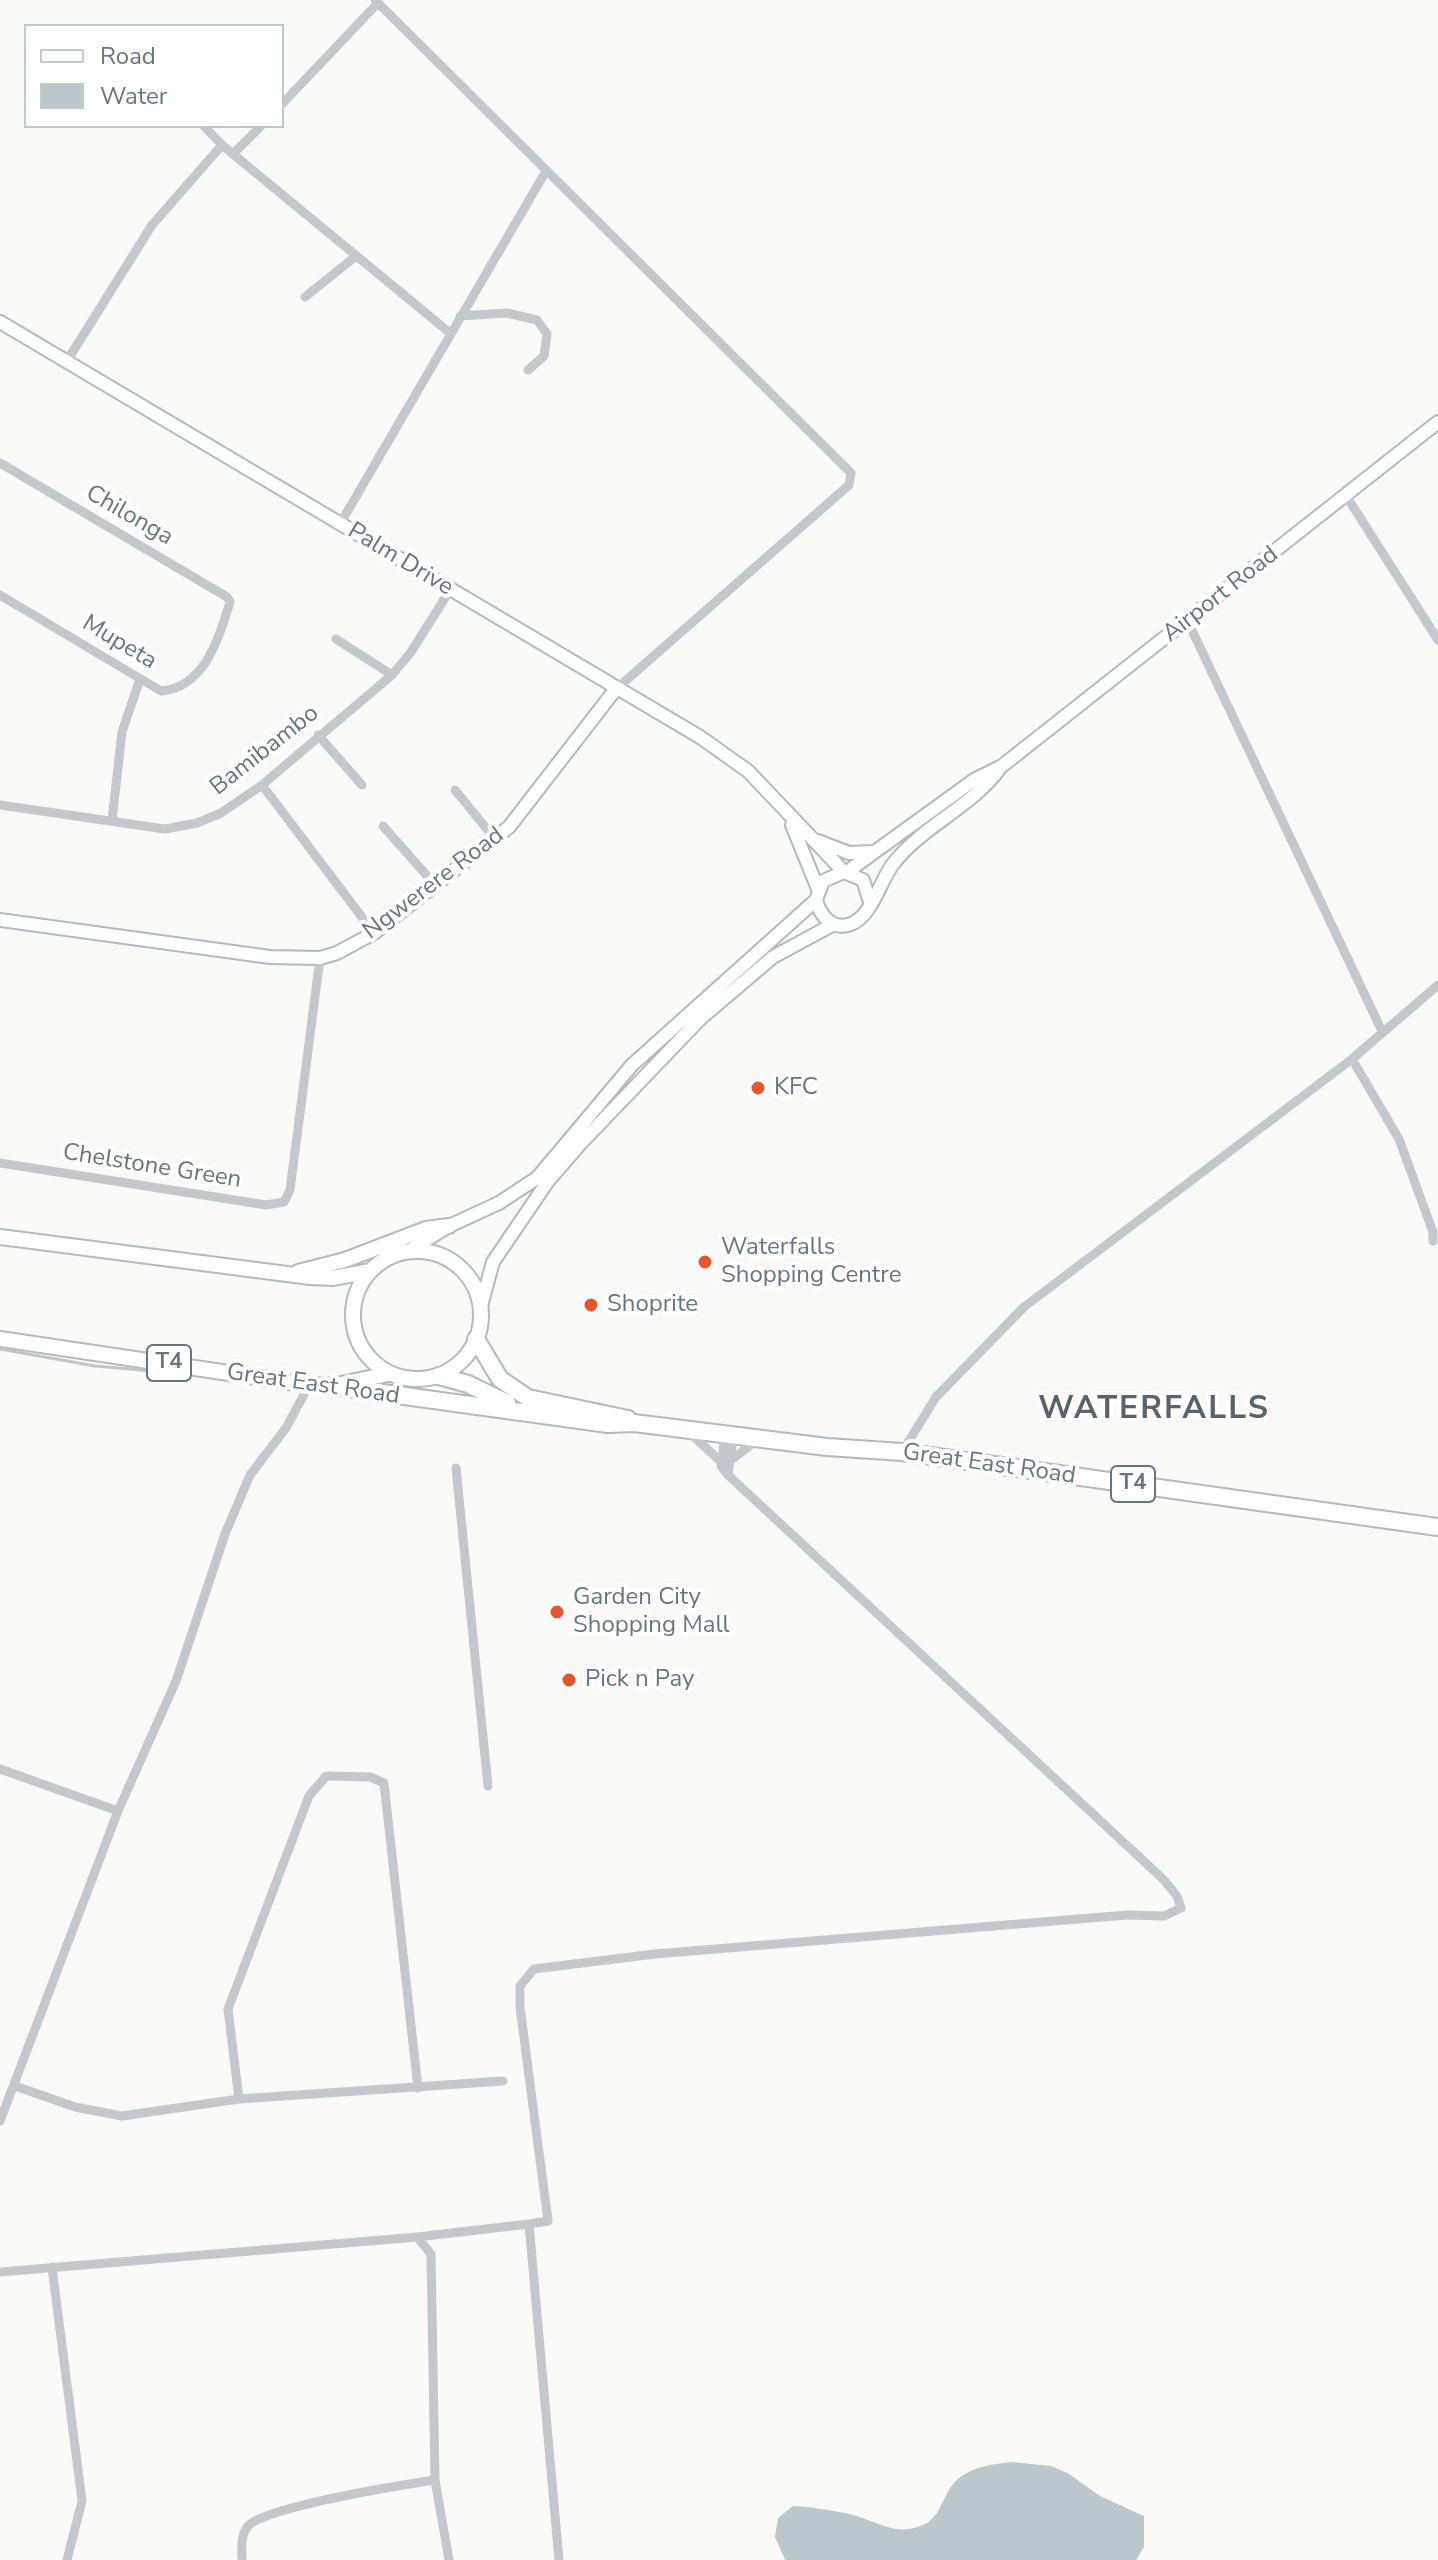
<!DOCTYPE html>
<style>
body{margin:0}
#map{position:relative;width:1438px;height:2560px;overflow:hidden;background:#fafaf8;font-family:"Nunito Sans",sans-serif}
canvas{display:block}
.legend{position:absolute;left:24px;top:24px;width:260px;height:104px;box-sizing:border-box;background:#fff;border:2px solid #c1c8cd;margin:0;padding:10px 14px;list-style:none;font-size:24px;color:#657683}
.legend li{display:flex;align-items:center;gap:16px;height:40px}
.legend b{width:40px;border:2px solid #c1c8cd}
</style>
<div id="map">
<canvas width="1438" height="2560"></canvas>
<ul class="legend">
<li><b style="height:10px;background:#fff"></b>Road</li>
<li><b style="height:22px;background:#bbc7cb"></b>Water</li>
</ul>
</div>
<script>
const g = document.querySelector('canvas').getContext('2d');
g.lineJoin = 'round';
function fillPath(path, color) {
  g.fillStyle = color;
  g.fill(path, 'evenodd');
}
function stroke(path, color, width, dash) {
  g.strokeStyle = color;
  g.lineWidth = width;
  g.lineCap = dash ? 'butt' : 'round';
  g.setLineDash(dash || []);
  g.stroke(path);
}
function write(font, color, halo, rows, align = 'center') {
  g.font = font + ' "Nunito Sans",sans-serif';
  g.lineWidth = 8;
  g.setLineDash([]);
  g.textBaseline = 'middle';
  g.strokeStyle = halo;
  g.fillStyle = color;
  for (const [text, x, y, turn = 0] of rows) {
    g.save();
    g.translate(x, y);
    g.rotate((+turn || 0) * Math.PI / 180);
    g.textAlign = isNaN(turn) ? turn : align;
    if (halo) g.strokeText(text, 0, 0);
    g.fillText(text, 0, 0);
    g.restore();
  }
}
fillPath(new Path2D(`
 M1012,2462L1051,2466L1069,2474L1100,2496L1144,2516V2547L1136,2560H785L775,2537L778,2518L793,2506C812,2507 831,2510 849,2514C869,2518 888,2532 909,2529C945,2524 938,2496 959,2478C974,2466 994,2464 1012,2462Z`), '#bbc7cb');
stroke(new Path2D(`
 M0,1349L95,1366L188,1374`), '#bbc7cb', 3);
const secondary = new Path2D(`
 M0,322L700,737L748,771L844,872
 M792,825L818,889
 M818,841L849,853L873,852
 M847,872L974,780L1002,766L1438,422
 M870,902L863,880L844,872L823,881L816,900C820,916 833,931 851,924C872,916 880,881 893,864C922,826 972,807 1000,768
 M0,920L270,957L320,958L337,953L374,933L509,827L615,690
 M407,1252L449,1226L499,1203L537,1178L632,1065L816,900
 M481,1306L493,1262L548,1181L580,1144L700,1019L773,957L834,924`);
const primary = new Path2D(`
 M0,1237L310,1277L333,1278L370,1271
 M353 1315a64 64 0 1 1 128 0a64 64 0 1 1-128 0Z
 M298,1272L345,1260L426,1229L449,1226
 M0,1339L309,1385L332,1386L388,1374`);
const highway = new Path2D(`
 M476,1339L500,1379L528,1398L628,1419
 M439,1376L468,1384L507,1403
 M332,1386L608,1424L634,1423L827,1447L902,1452L1438,1527`);
stroke(secondary, '#b3babf', 16);
stroke(primary, '#b5babe', 18);
stroke(highway, '#b4b9bd', 20);
stroke(new Path2D(`
 M375,0L851,473L849,485L615,690
 M282,104L378,3
 M204,126L222,145L450,333
 M233,154L261,126
 M305,297L356,256
 M460,316L507,313L537,320L547,334L544,356L528,370
 M67,361L152,225L222,145
 M0,463L227,597L230,602C219,637 205,688 161,691L0,595
 M1345,494L1438,640
 M340,524L546,171
 M1188,622L1382,1031
 M336,639L392,675
 M318,735L362,785
 M262,785L374,933
 M455,790L495,839
 M0,805L165,829L197,823L221,813L262,785L392,675L411,652L450,590
 M112,820L122,732L140,679
 M383,826L436,886
 M1352,1059L1399,1139L1433,1232V1241
 M0,1163L266,1205L284,1202L290,1190L320,958
 M692,1435L721,1462
 M902,1452L936,1397L1024,1307L1352,1059L1438,985
 M730,1461L758,1439
 M456,1468L488,1786
 M728,1475L733,1436
 M0,1769L118,1811
 M15,2086L75,2107L122,2116L239,2099L503,2081
 M239,2099L228,2009L309,1796L326,1776L370,1777L384,1783L418,2088
 M0,2121L118,1811L176,1681L225,1534L250,1475L286,1428L309,1385
 M529,2224L548,2221L520,2007V1986L534,1969L655,1954L1127,1915L1164,1916L1181,1908L1177,1896L1163,1879L728,1475L721,1466L725,1434
 M417,2237L431,2254L435,2480L449,2560
 M52,2267L82,2501L67,2560
 M0,2272L417,2237L529,2224L559,2560
 M242,2560C242,2548 240,2534 249,2525C271,2506 401,2485 435,2480`), '#c3c8cc', 9);
stroke(secondary, '#fff', 12);
stroke(primary, '#fff', 14);
stroke(highway, '#fff', 16);
for (const [x, y, r, color] of [
 [758,1088,8,"#e4572e"],
 [705,1262,8,"#e4572e"],
 [591,1305,8,"#e4572e"],
 [557,1612,8,"#e4572e"],
 [569,1680,8,"#e4572e"]
]) {
  const dot = new Path2D();
  dot.arc(x, y, r, 0, 2 * Math.PI);
  g.fillStyle = color;
  g.fill(dot);
  stroke(dot, '#fff', 3);
}
for (const [x, y, w] of [
 [169,1363,44],
 [1133,1484,44]
]) {
  const box = new Path2D();
  box.roundRect(x - w / 2, y - 18, w, 36, 6);
  g.fillStyle = '#fff';
  g.fill(box);
  stroke(box, '#657683', 2);
}
write('bold 22px', '#657683', null, [
 ["T4",169,1363],
 ["T4",1133,1484]
]);
write('24px', '#657683', '#fff', [
 ["Chilonga",129,516,30],
 ["Palm Drive",400,560,31],
 ["Airport Road",1221,595,-38],
 ["Mupeta",119,643,31],
 ["Bamibambo",265,751,-38],
 ["Ngwerere Road",434,884,-37],
 ["Chelstone Green",152,1167,9],
 ["Great East Road",313,1385,8],
 ["Great East Road",989,1465,8]
]);
write('24px', '#657683', '#fff', [
 ["KFC",774,1088],
 ["Waterfalls",721,1248],
 ["Shopping Centre",721,1276],
 ["Shoprite",607,1305],
 ["Garden City",573,1598],
 ["Shopping Mall",573,1626],
 ["Pick n Pay",585,1680]
], 'left');
g.letterSpacing = '2px';
write('bold 32px', '#57646e', '#fff', [
 ["WATERFALLS",1154,1410]
]);
g.letterSpacing = '0px';
</script>
